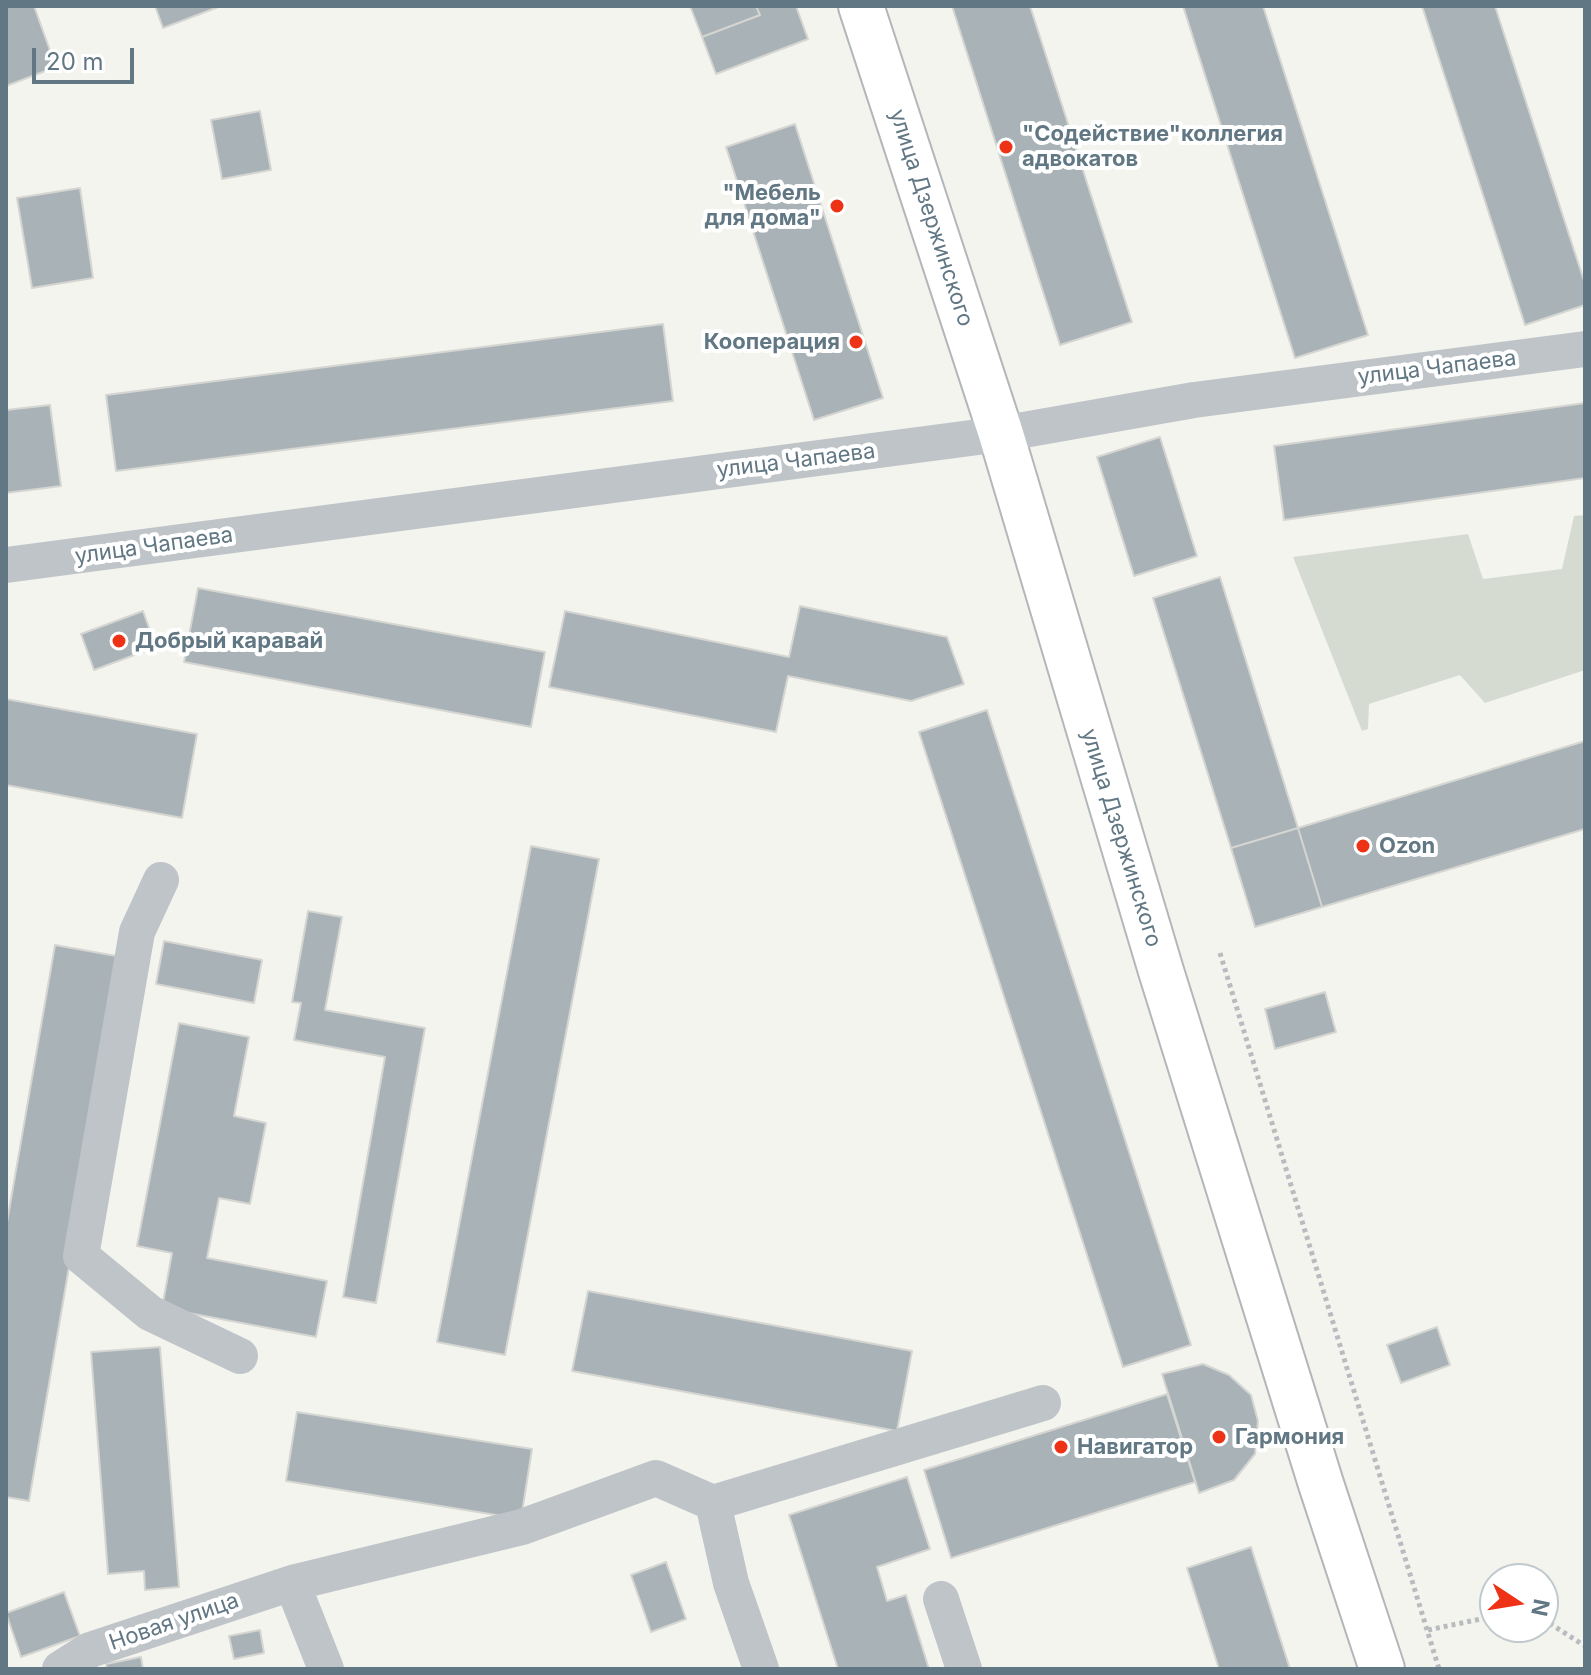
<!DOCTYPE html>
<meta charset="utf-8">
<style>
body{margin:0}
#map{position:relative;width:1591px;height:1675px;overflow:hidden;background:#f4f4ef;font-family:Inter,sans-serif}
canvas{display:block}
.frame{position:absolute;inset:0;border:8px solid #617783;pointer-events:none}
.north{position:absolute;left:1479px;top:1563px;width:80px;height:80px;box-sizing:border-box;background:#fff;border:2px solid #c0c9cd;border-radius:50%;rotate:102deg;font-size:22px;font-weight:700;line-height:32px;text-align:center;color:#617783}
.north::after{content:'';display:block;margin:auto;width:28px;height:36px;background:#ee3216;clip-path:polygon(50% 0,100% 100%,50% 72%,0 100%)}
.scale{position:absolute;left:32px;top:48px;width:102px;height:36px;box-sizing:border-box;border:4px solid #617783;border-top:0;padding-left:10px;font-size:24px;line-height:28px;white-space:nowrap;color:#617783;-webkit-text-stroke:6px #fff;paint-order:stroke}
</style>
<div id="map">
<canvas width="1591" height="1675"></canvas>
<div class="frame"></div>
<div class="north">N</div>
<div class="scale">20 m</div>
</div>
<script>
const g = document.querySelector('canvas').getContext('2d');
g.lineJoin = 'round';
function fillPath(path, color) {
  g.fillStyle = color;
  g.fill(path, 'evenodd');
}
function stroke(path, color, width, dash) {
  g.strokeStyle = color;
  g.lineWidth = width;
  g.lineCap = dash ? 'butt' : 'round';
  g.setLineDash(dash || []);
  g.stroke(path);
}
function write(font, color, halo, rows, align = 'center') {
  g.font = font + ' Inter,sans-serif';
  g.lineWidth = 8;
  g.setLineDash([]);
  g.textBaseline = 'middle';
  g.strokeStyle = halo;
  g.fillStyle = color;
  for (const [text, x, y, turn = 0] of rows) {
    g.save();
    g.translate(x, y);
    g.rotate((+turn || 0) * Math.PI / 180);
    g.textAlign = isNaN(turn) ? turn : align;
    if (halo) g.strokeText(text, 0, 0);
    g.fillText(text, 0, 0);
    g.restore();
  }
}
fillPath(new Path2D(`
 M1585,515V670L1485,703L1460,675L1369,704L1368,729L1362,731L1293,557L1468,534L1483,579L1562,569L1574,516Z`), '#d5dbd0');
const building = new Path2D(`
 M8,6H34L56,67L6,86V7Z
 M155,6H221L163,28Z
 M690,6H756L760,15L702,37Z
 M756,6H796L808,39L716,74L702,37L760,15Z
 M952,6H1030L1132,322L1060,345Z
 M1183,6H1263L1368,335L1295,358Z
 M1422,6H1495L1585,284V305L1525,325Z
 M260,111L271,170L222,179L211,120Z
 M795,124L883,398L814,420L726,147Z
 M80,188L93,278L32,288L17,198Z
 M663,324L673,401L116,471L106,395Z
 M1585,403V478L1284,520L1274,446Z
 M50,405L61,486L6,493V410Z
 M1160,437L1197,556L1134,576L1097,457Z
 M1220,577L1298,828L1231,848L1153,598Z
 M198,588L545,652L531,727L184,662Z
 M800,606L947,637L964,684L911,701L788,676L776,732L549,687L565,611L789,657Z
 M143,611L156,647L94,670L81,634Z
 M6,699L197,734L182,818L6,785Z
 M987,710L1191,1345L1123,1367L919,732Z
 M1585,741V829L1322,907L1298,828Z
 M1298,828L1322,907L1255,927L1231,848Z
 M531,846L599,859L505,1355L437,1342Z
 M308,911L342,917L325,1010L425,1028L376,1303L343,1297L385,1057L294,1040L301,1003L292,1002Z
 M164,941L262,960L254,1003L156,984Z
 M55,945L122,957L29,1501L6,1497V1228Z
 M1325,992L1336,1032L1275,1049L1265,1009Z
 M179,1023L249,1037L234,1116L266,1123L250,1204L219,1198L207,1258L327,1281L316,1337L162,1308L172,1253L137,1246Z
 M588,1291L912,1351L897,1431L572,1371Z
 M1437,1327L1450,1365L1401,1383L1387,1345Z
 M160,1347L179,1587L145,1590L144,1571L108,1574L91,1352Z
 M1203,1364L1229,1375L1251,1395L1258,1421L1255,1454L1234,1480L1199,1493L1162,1374Z
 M1167,1394L1195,1482L951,1558L924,1470Z
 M297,1412L532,1449L521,1519L286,1481Z
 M907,1477L930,1549L877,1567L887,1601L906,1595L929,1669H838L789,1515Z
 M1251,1547L1290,1669H1219L1187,1568Z
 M666,1562L686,1619L651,1632L631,1575Z
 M64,1592L80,1636L21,1657L6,1613Z
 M260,1630L264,1653L234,1659L229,1636Z
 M141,1657L143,1669H107L106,1664Z`);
fillPath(building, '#a9b3b7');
stroke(building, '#d5d5d2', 2);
const major = new Path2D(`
 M861,6L1001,434L1161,971L1321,1484L1382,1669`);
stroke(major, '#b2b7ba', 48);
stroke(new Path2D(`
 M1220,953L1439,1669
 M1543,1619L1585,1646
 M1428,1630L1495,1616`), '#b8bcbe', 5, [4, 4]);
stroke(new Path2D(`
 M6,565L1001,434L1194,400L1585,349
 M161,880L137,932L81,1256L150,1313L240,1356
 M713,1503L731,1583L761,1669
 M292,1583L326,1669
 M941,1599L964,1669
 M60,1669L90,1650L292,1583L522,1527L656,1478L713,1503L1043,1403`), '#bec4c7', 36);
stroke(major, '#fff', 44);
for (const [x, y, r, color] of [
 [1006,147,8,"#ee3216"],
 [837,206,8,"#ee3216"],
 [856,342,8,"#ee3216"],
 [119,641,8,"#ee3216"],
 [1363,846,8,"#ee3216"],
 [1219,1437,8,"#ee3216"],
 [1061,1447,8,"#ee3216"]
]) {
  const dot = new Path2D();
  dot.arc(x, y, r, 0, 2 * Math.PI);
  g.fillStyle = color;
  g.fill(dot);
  stroke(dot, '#fff', 3);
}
write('bold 22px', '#617783', '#fff', [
 ["\"Содействие\"коллегия",1022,134],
 ["адвокатов",1022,159],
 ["\"Мебель",821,193,"right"],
 ["для дома\"",821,218,"right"],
 ["Кооперация",840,342,"right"],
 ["Добрый каравай",135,641],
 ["Ozon",1379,846],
 ["Гармония",1235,1437],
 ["Навигатор",1077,1447]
], 'left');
write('22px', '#617783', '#fff', [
 ["улица Дзержинского",931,218,72],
 ["улица Чапаева",1437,368,-7],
 ["улица Чапаева",796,461,-7],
 ["улица Чапаева",154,546,-8],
 ["улица Дзержинского",1121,838,73],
 ["Новая улица",174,1622,-19]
]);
</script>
